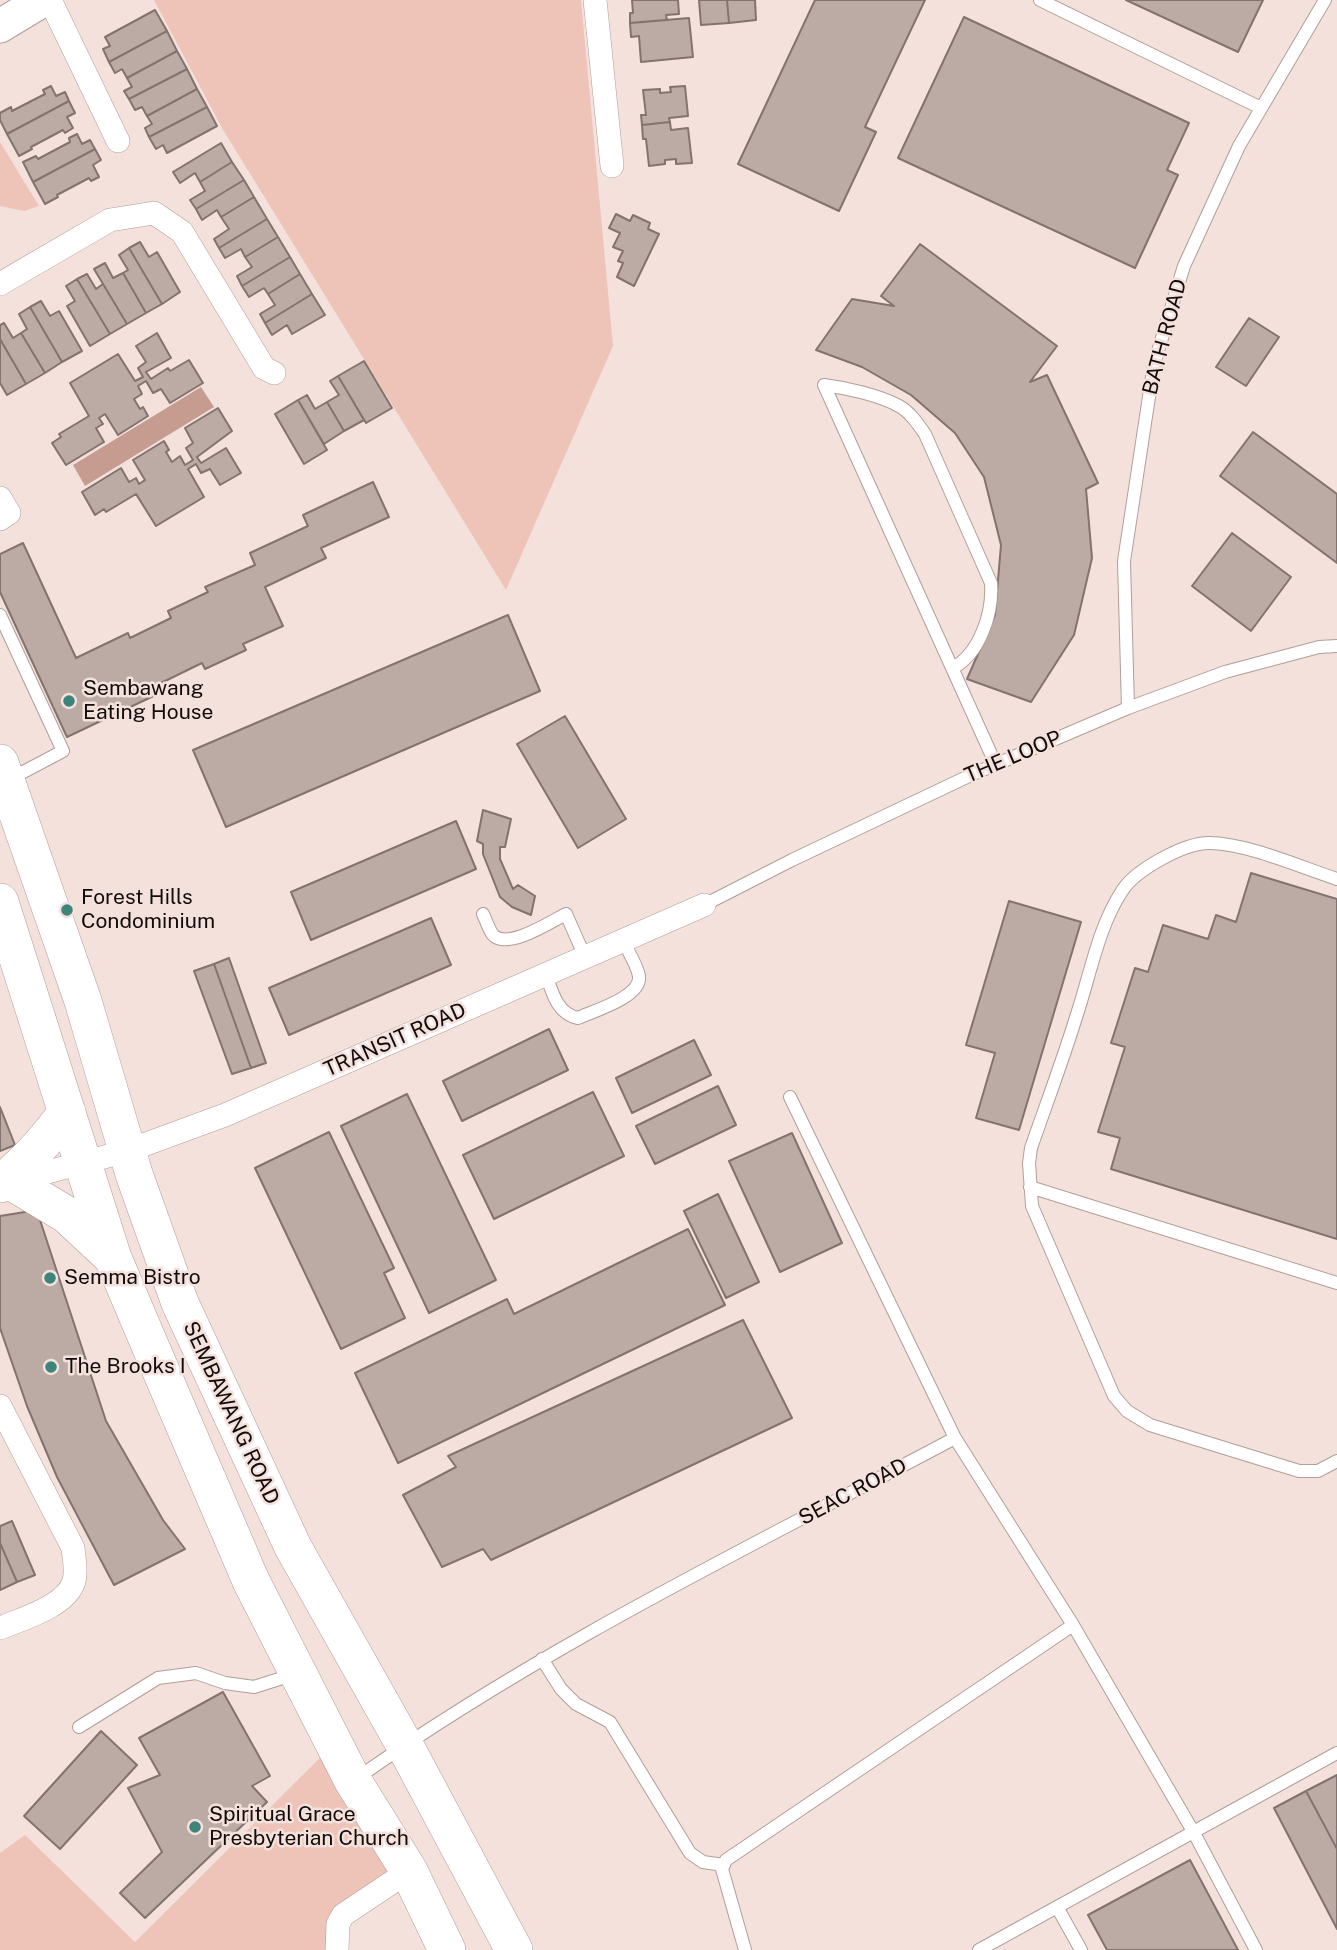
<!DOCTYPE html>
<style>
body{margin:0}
canvas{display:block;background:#f4e1dc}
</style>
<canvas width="1337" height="1950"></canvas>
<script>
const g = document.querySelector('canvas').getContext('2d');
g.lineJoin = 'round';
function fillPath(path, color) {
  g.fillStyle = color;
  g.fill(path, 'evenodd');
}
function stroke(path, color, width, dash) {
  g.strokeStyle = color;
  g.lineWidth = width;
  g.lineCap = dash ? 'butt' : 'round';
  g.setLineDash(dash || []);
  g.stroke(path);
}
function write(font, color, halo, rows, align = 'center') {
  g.font = font + ' "Public Sans",sans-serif';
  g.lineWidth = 5;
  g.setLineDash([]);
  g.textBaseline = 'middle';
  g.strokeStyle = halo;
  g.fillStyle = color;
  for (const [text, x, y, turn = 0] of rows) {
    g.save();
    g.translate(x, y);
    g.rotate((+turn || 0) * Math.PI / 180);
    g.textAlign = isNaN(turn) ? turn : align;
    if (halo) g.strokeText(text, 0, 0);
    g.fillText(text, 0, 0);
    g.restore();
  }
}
fillPath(new Path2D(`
 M154,0H581L613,346L506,590L222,128Z
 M0,142L39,206L24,211L0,206Z
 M328,1750L409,1871L333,1914V1950H0V1853L25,1835L135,1942Z`), '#eec3b8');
fillPath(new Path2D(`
 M201,387L214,407L85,486L73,465Z`), '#c69c91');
const building = new Path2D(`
 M632,0H678L679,14L666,15L667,20L630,23V13H633Z
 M699,0H727L729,23L701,25Z
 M727,0H755L756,20L729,23Z
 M815,0H925L865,127L876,132L839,211L738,164Z
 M1126,0H1263L1238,52Z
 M155,10L167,31L109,62L103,49L110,46L105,37Z
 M964,17L1189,123L1167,170L1178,175L1135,268L898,158Z
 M689,18L693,57L641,62L639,36L631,37L630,23Z
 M167,31L177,51L127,78L122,69L115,73L109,62Z
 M177,51L187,69L129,99L124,91L132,87L127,78Z
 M187,69L197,89L147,116L142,107L135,110L129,99Z
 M51,86L56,96L65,92L69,101L7,134L0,120V113L11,107L12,111L45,94L43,90Z
 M685,86L688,116L669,118L670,122L642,125L641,115H646L643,90L660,89V93L671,92L670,87Z
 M197,89L207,107L149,137L145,128L152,124L147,116Z
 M69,101L75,113L67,117L73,128L65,133L63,130L31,147L32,149L19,156L7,134Z
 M207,107L217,126L167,153L163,145L156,149L149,137Z
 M670,122L671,130L688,128L692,163L676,164V159L665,160V164L649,166L646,139H643L642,125Z
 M77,134L82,144L90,140L95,149L33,182L23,162L36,156L38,159L70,142L69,138Z
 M221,143L232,162L200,182L195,173L180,183L173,172Z
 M95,149L101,160L93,165L99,177L91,181L89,178L57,195L58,197L45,204L33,182Z
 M232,162L244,180L196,209L190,200L205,191L200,182Z
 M244,180L254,197L221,217L217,210L202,220L196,209Z
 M254,197L267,219L219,248L214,239L229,229L221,217Z
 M616,214L630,221L633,215L650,223L648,229L659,234L634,286L617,277L623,263L618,261L623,251L613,247L620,233L609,228Z
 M267,219L278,237L245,257L241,249L225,258L219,248Z
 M278,237L290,257L242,286L237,276L252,267L245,257Z
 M140,242L149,257L157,252L180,292L162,304L129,248Z
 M920,244L1057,346L1030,382L1047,375L1098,483L1086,489L1092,558L1074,635L1031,702L967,679L995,615L1001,545L984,477L955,433L911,395L862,367L816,350L852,299L894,306L881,296Z
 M129,248L162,304L146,313L123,273L128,270L119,255Z
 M290,257L300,274L268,294L264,288L249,297L242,286Z
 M105,263L113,278L123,273L146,313L127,324L94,269Z
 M87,274L96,289L103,284L127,324L110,334L77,279Z
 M300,274L312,294L265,323L260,314L275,305L268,294Z
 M77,279L110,334L90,346L67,306L75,301L66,286Z
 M312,294L325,315L292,334L287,325L272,335L265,323Z
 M41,301L50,316L59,311L82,351L62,362L30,307Z
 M30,307L62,362L45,373L21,333L27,329L19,314Z
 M1249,318L1279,337L1246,386L1216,367Z
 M4,323L13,338L21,333L45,373L26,384L0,339V325Z
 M157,333L171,358L146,372L151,379L168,368L170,371L189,360L203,383L170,403L161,389L153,393L146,381L138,386L142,394L134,399L140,409L143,407L148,416L118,435L105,414L99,418L103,424L96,428L104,442L66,465L52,443L61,437L59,434L89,416L70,383L118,354L135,381L143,377L138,368L146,362L136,346Z
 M0,339L26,384L7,395L0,383Z
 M364,361L392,408L366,423L338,376Z
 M338,376L364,420L344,431L327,402L339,395L330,381Z
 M307,395L315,409L327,402L344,431L324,444L298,400Z
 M298,400L327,450L304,464L275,414Z
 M218,408L232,431L197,457L201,463L226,448L241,473L220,485L210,469L201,473L196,464L188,469L204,497L156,526L136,494L106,512L104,509L95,515L82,492L121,468L129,482L136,478L139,484L145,480L133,460L164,441L169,450L166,452L172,462L180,456L185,465L193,460L186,448L193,443L185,428Z
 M1253,432L1337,494V563L1220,476Z
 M373,482L389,517L321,548L326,558L265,587L283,626L243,644L246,650L205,669L202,663L161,683L164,691L67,737L0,592V554L23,543L76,658L128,633L130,638L171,618L168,611L208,592L205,587L255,565L250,553L308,526L303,515Z
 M1232,533L1291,577L1251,631L1192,586Z
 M508,615L540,691L226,827L193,750Z
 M565,716L626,819L578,848L517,744Z
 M483,810L511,819L505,847H500V859L513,889L518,885L535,896L531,915L512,907L500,897L483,854V844L477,841Z
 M456,821L476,869L311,940L291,892Z
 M1251,873L1337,899V1239L1111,1169L1120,1138L1098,1132L1125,1047L1111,1043L1135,968L1148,972L1163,925L1208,939L1216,915L1236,922Z
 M1009,901L1081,922L1019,1130L976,1118L995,1053L966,1045Z
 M431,918L451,965L289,1035L269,988Z
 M229,958L266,1063L251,1068L214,964Z
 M214,964L251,1068L232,1074L194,971Z
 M549,1029L568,1070L462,1121L443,1081Z
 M694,1040L711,1075L632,1113L616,1078Z
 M718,1086L736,1125L655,1164L636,1126Z
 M593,1092L624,1156L494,1219L463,1155Z
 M407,1094L496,1280L429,1313L341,1126Z
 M0,1107L15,1145L0,1151Z
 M329,1132L394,1268L384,1273L405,1318L341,1349L255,1168Z
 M792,1133L842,1243L780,1272L729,1161Z
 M718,1194L759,1282L726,1298L684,1211Z
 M31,1211L39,1217L106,1421L163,1520L185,1549L114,1585L57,1477L27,1406L0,1328V1216Z
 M688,1229L725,1305L398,1463L355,1373L507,1299L514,1314Z
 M743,1320L792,1418L491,1560L483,1549L442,1567L403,1495L456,1467L448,1456Z
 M12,1521L35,1575L17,1582L0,1543V1526Z
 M0,1543L17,1582L0,1590Z
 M223,1692L270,1776L252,1786L267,1802L145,1918L120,1893L162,1852L128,1788L160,1775L139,1738Z
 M101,1731L137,1765L60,1849L24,1816Z
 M1337,1775V1849L1306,1791Z
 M1306,1791L1337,1849V1929L1274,1808Z
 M1190,1860L1238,1950H1107L1088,1915Z`);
fillPath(building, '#bcaaa5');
stroke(building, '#83726e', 2);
const lane = new Path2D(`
 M1040,0L1261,108
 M824,385L996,765
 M824,385C847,388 879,395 899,406C910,412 918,424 925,434L991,583C993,613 980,653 953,668
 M0,615L63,751L10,779
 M1128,708L1124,561L1154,364L1184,266L1239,146L1325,0
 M1337,879C1300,867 1246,843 1209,843C1184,843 1135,870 1122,891C1099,926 1091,971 1078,1011C1064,1057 1047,1102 1031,1148L1029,1163L1032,1206L1114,1396L1127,1411L1150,1425L1299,1471H1318L1337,1461
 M704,905L792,860L971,775L1128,708L1225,672L1319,647L1337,646
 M483,914C486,920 489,930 493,935C508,950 550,922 566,914L585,957
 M546,974C552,992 557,1014 578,1018C593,1011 642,997 639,976C637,965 628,951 623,941
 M790,1097L955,1438L1073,1625L1194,1833L1256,1950
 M1030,1187L1337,1283
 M542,1659L561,1689L576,1704L610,1722L690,1853L703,1862L724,1865
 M79,1727L158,1678L196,1673L225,1683L254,1687L295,1674
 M356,1779C542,1647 754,1545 955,1438
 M1057,1907L1081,1950
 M745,1950L722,1869L726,1860L1073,1625
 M979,1950L1337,1753`);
const street = new Path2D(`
 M50,0L118,141
 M595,0L612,166
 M0,284L110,220L154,213L182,232L264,368L274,373
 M0,498L9,513L0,519
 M10,1182L127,1151L225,1115L704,905
 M0,1406L73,1548C74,1559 77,1570 74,1581C67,1606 22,1619 0,1628
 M337,1950L338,1924L343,1915L409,1871`);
const secondary = new Path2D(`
 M0,26L43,0`);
const primary = new Path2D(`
 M0,763L83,1001L134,1174L180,1303L293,1547L404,1744L514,1950
 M0,902L113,1258L140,1322L251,1581L353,1781L409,1871L447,1950
 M12,1182L67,1215L110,1255
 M0,1184C26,1163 47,1140 67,1112`);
stroke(lane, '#b09e99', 14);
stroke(street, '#b09e99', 24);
stroke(secondary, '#b09e99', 35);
stroke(primary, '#b09e99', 38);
stroke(lane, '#fff', 12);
stroke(street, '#fff', 23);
stroke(secondary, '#fff', 33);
stroke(primary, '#fff', 37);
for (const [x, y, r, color] of [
 [69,701,7,"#3d847b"],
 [67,910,7,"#3d847b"],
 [50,1278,7,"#3d847b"],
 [51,1367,7,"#3d847b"],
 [195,1827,7,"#3d847b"]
]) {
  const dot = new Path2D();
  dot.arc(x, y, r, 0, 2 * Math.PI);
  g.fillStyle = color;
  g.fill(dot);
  stroke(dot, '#f4e1dc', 2.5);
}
write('21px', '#110b09', '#f4e1dc', [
 ["BATH ROAD",1165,337,-75],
 ["THE LOOP",1013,757,-23],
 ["TRANSIT ROAD",395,1040,-24],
 ["SEMBAWANG ROAD",231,1413,65],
 ["SEAC ROAD",853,1492,-28]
]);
write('21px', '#110b09', '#f4e1dc', [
 ["Sembawang",83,689],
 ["Eating House",83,713],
 ["Forest Hills",81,898],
 ["Condominium",81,922],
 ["Semma Bistro",64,1278],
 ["The Brooks I",65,1367],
 ["Spiritual Grace",209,1815],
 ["Presbyterian Church",209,1839]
], 'left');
</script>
